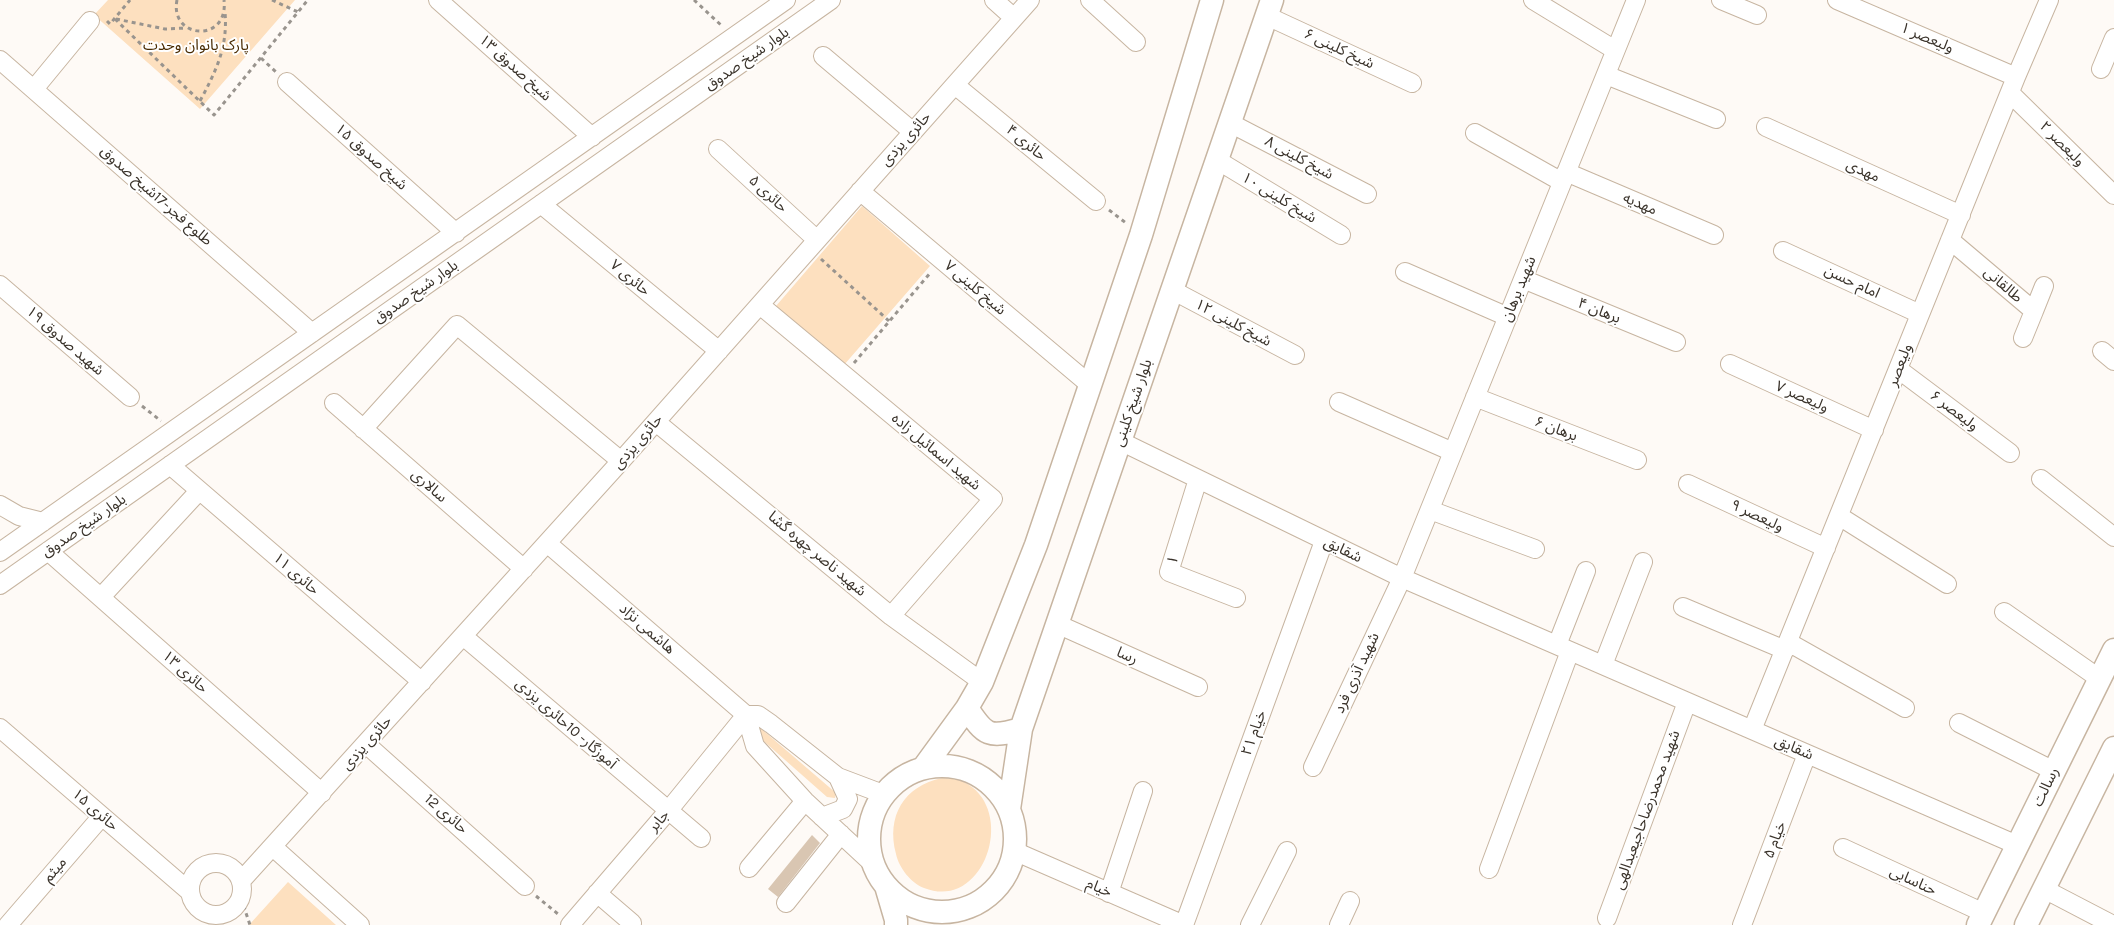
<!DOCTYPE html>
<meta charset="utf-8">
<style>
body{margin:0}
canvas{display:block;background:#fefaf6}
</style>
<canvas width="2114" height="925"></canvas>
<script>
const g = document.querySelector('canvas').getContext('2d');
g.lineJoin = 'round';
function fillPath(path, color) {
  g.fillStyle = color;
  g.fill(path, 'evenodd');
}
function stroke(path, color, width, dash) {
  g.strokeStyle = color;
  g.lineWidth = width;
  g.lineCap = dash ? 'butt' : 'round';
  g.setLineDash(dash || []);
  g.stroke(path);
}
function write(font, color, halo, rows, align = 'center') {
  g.font = font + ' Karla,"Noto Sans Arabic",sans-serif';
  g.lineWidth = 4;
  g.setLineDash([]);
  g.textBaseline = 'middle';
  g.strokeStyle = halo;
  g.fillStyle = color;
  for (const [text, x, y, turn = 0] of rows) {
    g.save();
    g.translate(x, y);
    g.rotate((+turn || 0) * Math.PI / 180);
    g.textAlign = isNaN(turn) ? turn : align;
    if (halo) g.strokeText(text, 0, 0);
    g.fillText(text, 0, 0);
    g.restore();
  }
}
fillPath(new Path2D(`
 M108,0H295L200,109L94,15Z
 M862,206L930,266L844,365L776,306Z
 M758,726L836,793L835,798L827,797L751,730Z
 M942,778C949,778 958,779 964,782C1018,809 985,912 924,888C911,883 899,868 896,854C886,816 904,786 942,778Z
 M288,882L336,925H249Z`), '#fde0bf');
fillPath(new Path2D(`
 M812,835L820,843L778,897L768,889Z`), '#d9c6b2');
const minor = new Path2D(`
 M438,0L592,137
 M994,0L1014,18
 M1090,0L1136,42
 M1533,0L1615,50
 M1721,0L1757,15
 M1837,0L2016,77
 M1267,16L1412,83
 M823,56L913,132
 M0,60L312,333
 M2101,69L2114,38
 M1606,75L1716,119
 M287,82L456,233
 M955,85L1096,201
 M34,89L90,21
 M2010,93L2114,195
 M1230,123L1367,194
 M1766,127L1961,215
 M1475,133L1562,182
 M718,149L817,240
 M1217,160L1341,235
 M1566,172L1714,235
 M860,191L1089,384
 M541,204L719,351
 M1950,240L2034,311L2044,286
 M1783,251L1920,314
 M1405,272L1508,317
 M1523,279L1676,342
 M0,285L130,397
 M1172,290L1295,355
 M760,305L993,499L891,616
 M2023,338L2034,311
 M2102,351L2114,361
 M1730,364L1874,430
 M1898,369L2010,453
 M1475,397L1637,460
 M1339,402L1453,452
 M334,403L524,569
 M656,422L891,616L982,682
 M363,429L457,325L621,461
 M1120,441L1402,578L2017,845
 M170,465L422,682
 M1198,479L1169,572L1236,598
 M2041,479L2114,537
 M1688,484L1826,548
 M0,505L19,516L43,522
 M1430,510L1535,549
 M1839,516L1947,584
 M547,543L746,715
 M48,551L322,793
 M0,552L786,0
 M0,585L831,0
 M101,597L199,491
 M1683,607L1785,650
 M2004,612L2100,679
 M1057,624L1198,687
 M463,636L701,838
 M1788,642L1905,708
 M1557,645L1586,571
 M1603,665L1643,562
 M746,715L755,746L805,801L874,865
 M746,715H758L771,724L838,777L883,794
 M1959,723L2054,771
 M0,728L190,892
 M1752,730L2016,77L2049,0
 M366,744L525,886
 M1313,767L1402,578L1636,0
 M822,817L843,809L848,799L838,777
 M273,847L360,925
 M1843,848L1984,913
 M1014,851L1184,925
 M190 889a26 26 0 1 1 52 0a26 26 0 1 1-52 0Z
 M749,868L805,801
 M1489,869L1570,651
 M241,881L621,461L1030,0
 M2044,889L2113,925
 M597,893L632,923
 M1109,893L1143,791
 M786,903L841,834
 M1607,918L1687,702
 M8,925L102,816
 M570,925L668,811L746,715
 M1184,925L1324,541
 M1250,925L1287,851
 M1339,925L1350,901
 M1742,925L1807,754`);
const major = new Path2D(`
 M967,708C985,736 989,738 1021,729
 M869 839a73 73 0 1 1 146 0a73 73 0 1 1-146 0Z
 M924,767L967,708L982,682L1036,545L1141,235L1212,0
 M1009,809L1021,729L1272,0
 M886,886L896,920V925
 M1978,925L2114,650
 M2026,925L2114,748`);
stroke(minor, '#c7b5a1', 20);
stroke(major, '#c7b5a1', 25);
stroke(new Path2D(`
 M177,0C169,39 229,44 224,0
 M272,0L298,12
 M694,0L722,26
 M115,19L214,115L307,1L305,0
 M116,19L165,29L186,28
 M107,21L110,24L130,0
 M261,58L277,73
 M200,101C216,71 228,47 225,12
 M1109,210L1126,223
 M821,259L889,321
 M854,363L931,272
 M142,406L161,421
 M536,896L558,914
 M241,898L250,925`), '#99948e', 3, [4, 4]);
stroke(minor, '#fff', 18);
stroke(major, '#fff', 22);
write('15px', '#3a332b', '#fff', [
 ["ولیعصر ۱",1927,38,23],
 ["شیخ کلینی ۶",1339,49,25],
 ["بلوار شیخ صدوق",747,59,-35],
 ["شیخ صدوق ۱۳",515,68,42],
 ["حائری یزدی",906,139,-48],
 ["حائری ۴",1026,143,40],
 ["ولیعصر ۲",2062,144,45],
 ["شیخ صدوق ۱۵",371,157,42],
 ["شیخ کلینی ۸",1299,158,28],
 ["مهدی",1863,171,24],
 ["حائری ۵",768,194,43],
 ["طلوع فجر-17شیخ صدوق",156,196,41],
 ["شیخ کلینی ۱۰",1279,198,31],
 ["مهدیه",1640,204,23],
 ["حائری ۷",630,278,40],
 ["امام حسن",1852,282,25],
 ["طالقانی",2003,285,41],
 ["شیخ کلینی ۷",975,288,40],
 ["شهید برهان",1519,289,-68],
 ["بلوار شیخ صدوق",416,292,-35],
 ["برهان ۴",1599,311,22],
 ["شیخ کلینی ۱۲",1233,323,28],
 ["شهید صدوق ۱۹",65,341,41],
 ["ولیعصر",1900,365,-69],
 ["ولیعصر ۷",1802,397,24],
 ["بلوار شیخ کلینی",1133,403,-71],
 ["ولیعصر ۶",1954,411,37],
 ["برهان ۶",1556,429,21],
 ["حائری یزدی",638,442,-49],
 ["شهید اسمائیل زاده",936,452,40],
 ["سالاری",429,486,41],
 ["ولیعصر ۹",1757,516,25],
 ["بلوار شیخ صدوق",84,526,-35],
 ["شقایق",1343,550,26],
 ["شهید ناصر چهره گشا",817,554,40],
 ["۱",1173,560,-72],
 ["حائری ۱۱",296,574,41],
 ["هاشمی نژاد",647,629,41],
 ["رسا",1127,656,24],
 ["حائری ۱۳",185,672,42],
 ["شهید آذری فرد",1357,673,-65],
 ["آموزگار- 10حائری یزدی",566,724,41],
 ["خیام ۲۱",1254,733,-70],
 ["حائری یزدی",367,743,-48],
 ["شقایق",1794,748,23],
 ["رسالت",2046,787,-64],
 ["حائری ۱۵",95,810,41],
 ["شهید محمدرضاحاجیعبدالهی",1647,810,-70],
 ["حائری 12",446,814,41],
 ["جابر",659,821,-49],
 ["خیام ۵",1775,840,-69],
 ["میثم",55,870,-49],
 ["حناسابی",1913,881,25],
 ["خیام",1099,888,23]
]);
write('15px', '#482a00', '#fff', [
 ["پارک بانوان وحدت",196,46]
]);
</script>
